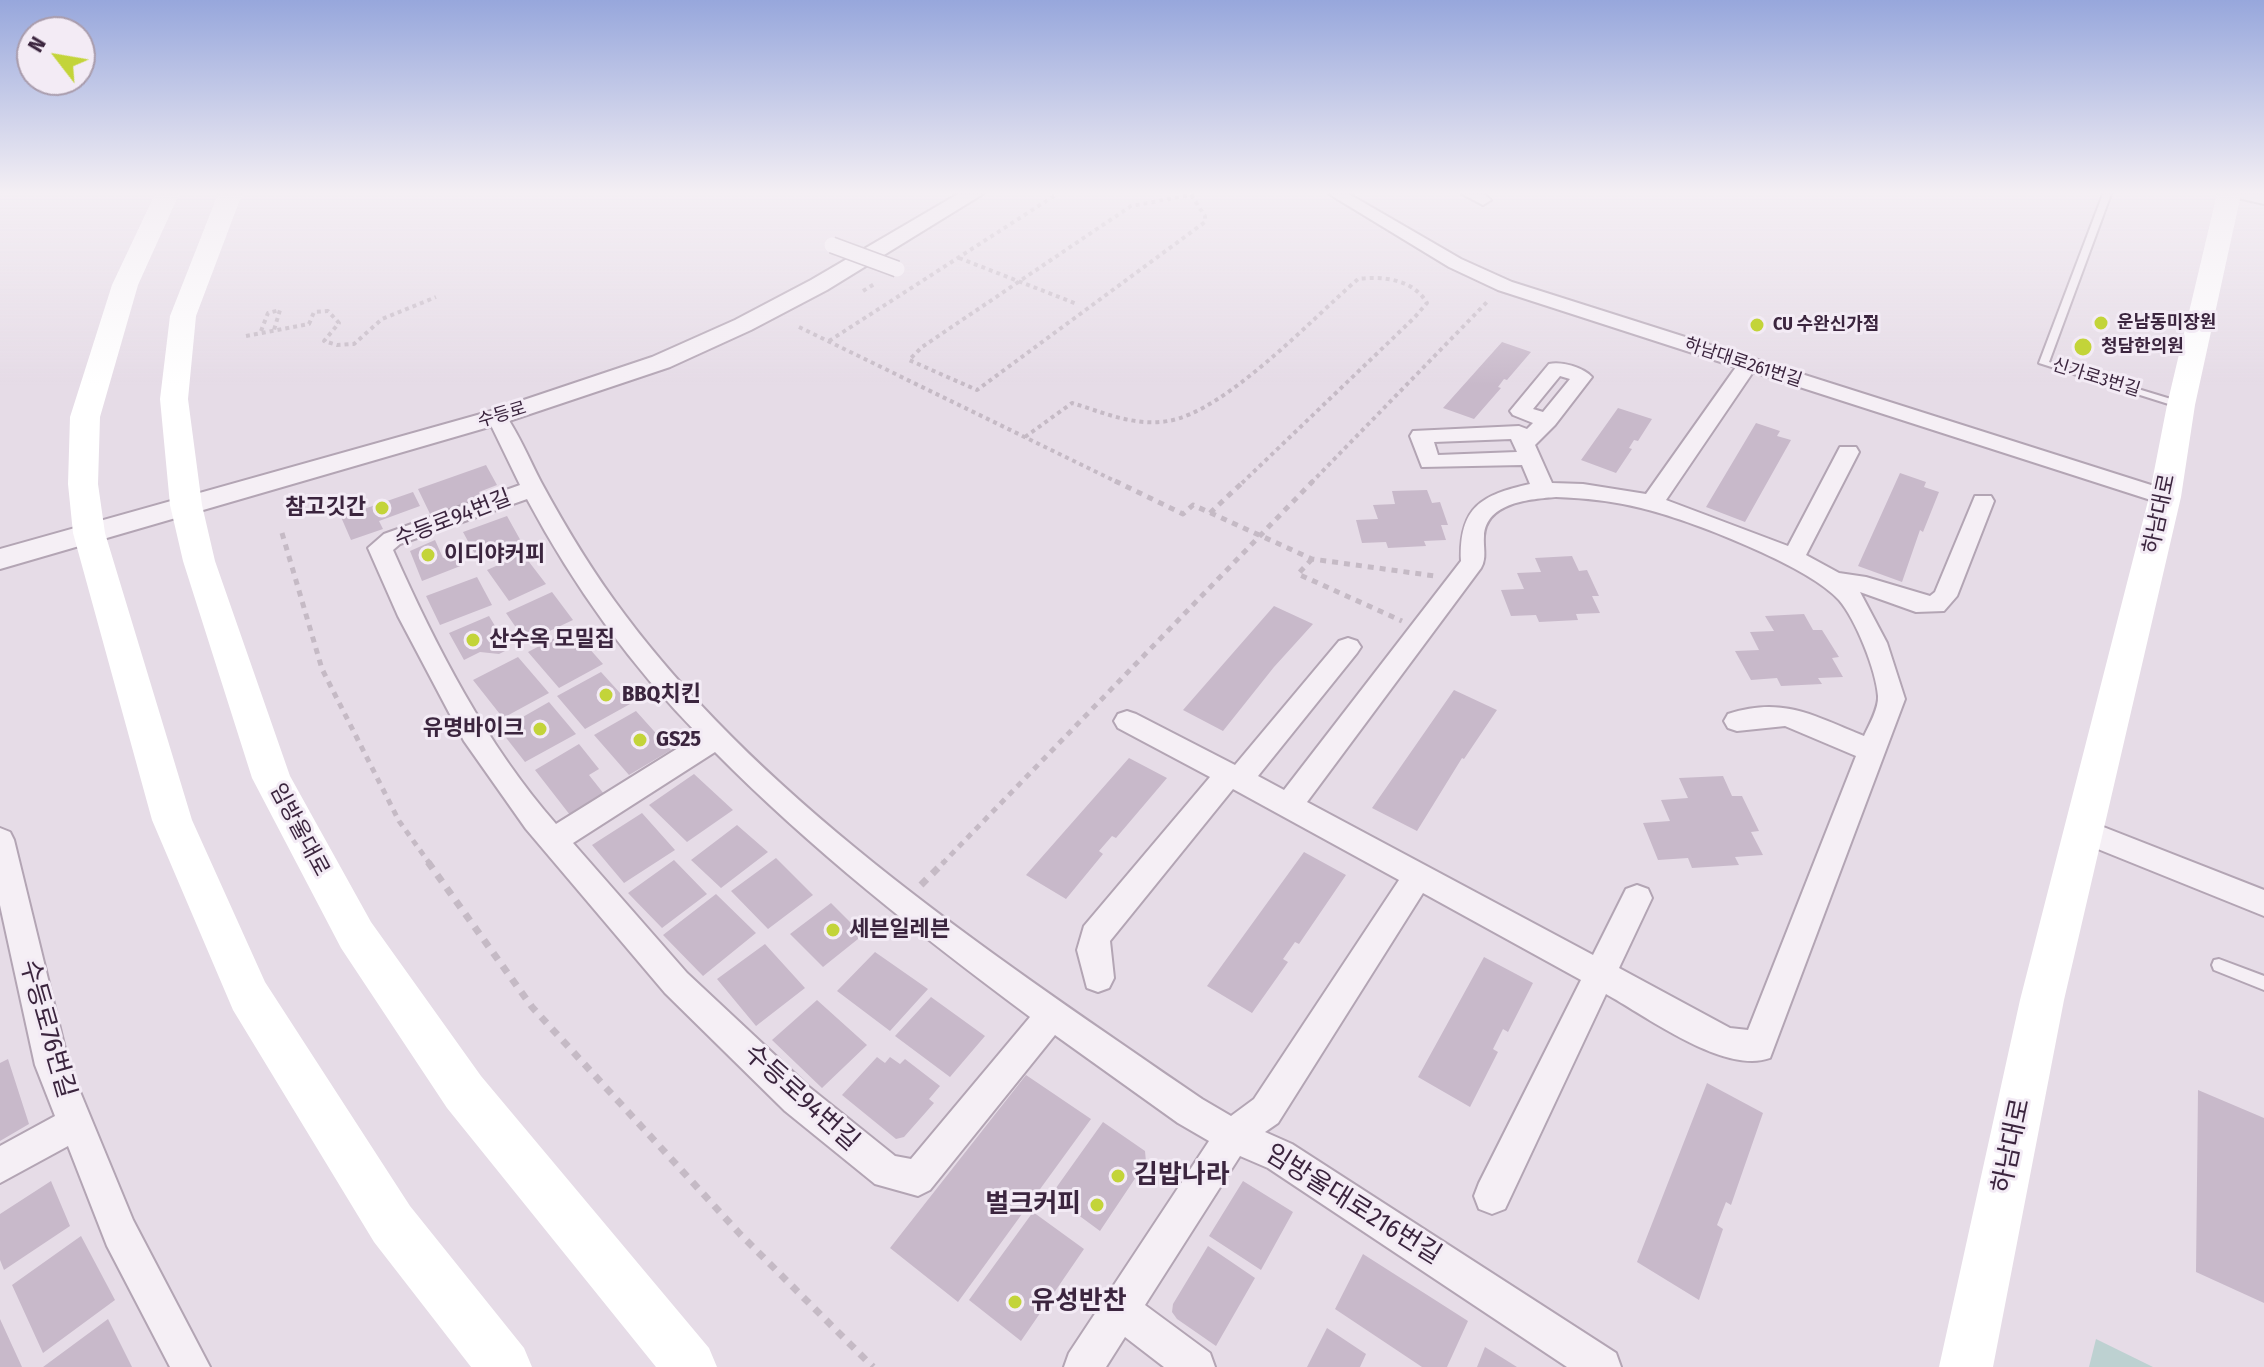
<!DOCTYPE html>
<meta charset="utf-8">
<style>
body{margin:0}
#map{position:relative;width:2264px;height:1367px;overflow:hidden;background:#e6dce7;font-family:"Fira Sans Condensed",sans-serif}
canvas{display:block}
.north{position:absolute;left:16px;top:16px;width:80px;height:80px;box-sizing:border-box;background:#f3ebf5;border:2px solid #a99cac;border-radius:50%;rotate:301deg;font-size:22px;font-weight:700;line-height:32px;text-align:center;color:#3b253e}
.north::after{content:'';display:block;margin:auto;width:28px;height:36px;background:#c3d439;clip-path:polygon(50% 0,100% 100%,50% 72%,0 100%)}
</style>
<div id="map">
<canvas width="2264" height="1367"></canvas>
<div class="north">N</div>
</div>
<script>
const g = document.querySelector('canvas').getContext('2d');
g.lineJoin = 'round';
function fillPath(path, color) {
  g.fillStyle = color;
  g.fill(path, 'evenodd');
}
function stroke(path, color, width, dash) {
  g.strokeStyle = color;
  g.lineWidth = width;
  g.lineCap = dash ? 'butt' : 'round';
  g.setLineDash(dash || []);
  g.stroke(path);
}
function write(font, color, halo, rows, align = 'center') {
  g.font = font + ' "Fira Sans Condensed","Noto Sans KR",sans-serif';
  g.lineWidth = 6;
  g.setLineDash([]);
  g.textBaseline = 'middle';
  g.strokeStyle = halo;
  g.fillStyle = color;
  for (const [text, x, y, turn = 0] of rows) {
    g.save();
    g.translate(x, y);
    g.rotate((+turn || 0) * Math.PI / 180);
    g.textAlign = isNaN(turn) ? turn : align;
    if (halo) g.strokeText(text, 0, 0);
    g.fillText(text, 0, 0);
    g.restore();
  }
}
fillPath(new Path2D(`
 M2096,1339L2153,1367H2154H2089Z`), '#bdd1d1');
fillPath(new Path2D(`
 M1502,342L1531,352L1507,380L1504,379L1498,387L1501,388L1474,419L1443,408Z
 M1618,408L1652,419L1638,441L1634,440L1629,448L1632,449L1616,473L1581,460Z
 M1756,423L1780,431L1777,436L1791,440L1745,522L1706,507Z
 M486,465L497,485L479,492L483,499L432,518L418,489Z
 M1900,473L1926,482L1924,487L1939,492L1923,532L1920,530L1902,582L1858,566Z
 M1427,490L1432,503L1440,502L1448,525H1441L1446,540L1424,541L1426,546L1388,548L1386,542L1362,543L1356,520L1378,519L1373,505L1395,504L1392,491Z
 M413,492L420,506L379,521L383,529L351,540L341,517Z
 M507,516L522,543L477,558L463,532Z
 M435,540L443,558L457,553L463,565L422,581L410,551Z
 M523,554L546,584L509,601L487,570Z
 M1572,556L1579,571L1587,570L1599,596H1592L1600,613L1576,614L1578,620L1539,622L1536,615L1511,616L1501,590L1524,589L1517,573L1541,572L1535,558Z
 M477,577L492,605L440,625L426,596Z
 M552,592L573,620L526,642L506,613Z
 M1274,606L1313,624L1274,667L1223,731L1183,710Z
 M1804,614L1813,630H1822L1839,657L1832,658L1843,677L1818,678L1822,684L1781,686L1777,678L1751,680L1735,651L1759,650L1750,632L1774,631L1765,616Z
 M489,616L509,649L499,654L480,652L464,660L449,633Z
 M572,629L603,664L559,688L528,652Z
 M518,657L549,693L503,718L473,680Z
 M601,672L630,704L585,729L557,696Z
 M1454,690L1497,710L1464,759L1462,758L1417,831L1372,808Z
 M549,702L576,734L525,762L500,730Z
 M636,711L671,750L629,775L594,735Z
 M579,744L599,769L589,775L604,794L570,815L535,770Z
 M1129,758L1167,778L1116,838L1112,836L1099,851L1103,854L1066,899L1026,875Z
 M694,774L733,810L687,842L649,805Z
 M1723,776L1732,796H1742L1759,831L1751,832L1763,855L1735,857L1739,865L1692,868L1688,858L1658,860L1643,823L1670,821L1661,800L1688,798L1679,778Z
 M642,813L675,850L624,883L592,845Z
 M737,825L768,852L721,888L691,860Z
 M1304,852L1346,875L1299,944L1295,942L1283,959L1288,962L1252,1013L1207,986Z
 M776,858L813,895L768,929L731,891Z
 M674,860L707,894L662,928L628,893Z
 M716,894L756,933L703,976L663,935Z
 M831,903L863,935L823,967L790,934Z
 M765,944L805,988L756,1026L717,979Z
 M875,952L928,989L890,1031L837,991Z
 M1484,957L1533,983L1508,1032L1503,1029L1493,1049L1498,1052L1470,1107L1418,1077Z
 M931,997L985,1036L950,1077L895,1036Z
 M817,1000L867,1045L822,1088L772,1040Z
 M877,1057L885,1063L890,1057L900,1064L905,1059L940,1086L929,1099L934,1103L904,1137L896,1139L842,1095Z
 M8,1059L29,1124L0,1141V1063Z
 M1026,1075L1091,1119L958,1302L890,1248Z
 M1707,1083L1763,1113L1731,1205L1726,1202L1717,1225L1723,1229L1699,1300L1637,1262Z
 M2198,1090L2264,1118V1303L2196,1272Z
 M1103,1122L1145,1151L1146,1162L1100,1231L1051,1195Z
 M51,1181L70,1226L4,1270L0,1260V1214Z
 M1243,1181L1293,1212L1261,1270L1209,1236Z
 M1033,1212L1084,1249L1021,1341L969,1300Z
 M81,1236L115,1300L43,1353L12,1285Z
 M1208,1246L1255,1278L1216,1346L1177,1319L1172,1312L1173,1304Z
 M1363,1254L1468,1321L1447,1367H1422L1335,1309Z
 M0,1319L22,1367H0Z
 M108,1319L132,1367H43Z
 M1327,1328L1366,1354L1360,1367H1307Z
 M1485,1347L1517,1367H1477Z`), '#c8b9ca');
const service = new Path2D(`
 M2103,194H2111L2049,362L2184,403V407H2178L2039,363Z
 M2219,959L2264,976V990L2214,970L2212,965L2214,960Z`);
const minor = new Path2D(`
 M1329,194H1349L1461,259L1512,282L2173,492L2176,497L2173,502H2157L1753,372L1666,500L1788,546L1840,447H1856L1859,452L1806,555L1839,573L1866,577L1930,596L1935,592L1975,496H1991L1994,501L1957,596L1944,611L1916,612L1860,592L1887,643L1905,699L1770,1058C1725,1075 1646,1016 1606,994L1505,1209L1492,1214L1479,1209L1474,1196L1479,1183L1581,980L1423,893L1278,1123L1265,1132L1292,1144L1616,1353L1621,1367H1567L1268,1168L1240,1156L1145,1305L1210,1353L1215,1367H1164L1125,1337L1106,1367H1064L1069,1353L1209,1141L1178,1123L1055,1035L930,1190L918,1196L875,1184L785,1111L665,993L526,829L464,741L398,616L368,548L384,534L520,485L487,417L497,411L504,413C519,434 529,459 541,482C566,528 593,573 625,615C771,810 1003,962 1202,1099L1231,1116L1254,1099L1399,880L1233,789L1110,941L1114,978L1109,988L1098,992L1087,988L1077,950L1084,926L1210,777L1118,728L1114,721L1118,714L1127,711L1136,714L1235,765L1339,641L1348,638L1357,641L1361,647L1357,653L1258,776L1284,790L1461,561C1459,507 1481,495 1530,484L1522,465L1422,467L1410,436L1413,431L1519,426L1527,429L1533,423L1513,415L1510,411L1549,364C1562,361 1584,368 1592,377L1555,425L1535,445L1552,483L1583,484L1646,494L1736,367L1498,290L1449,267ZM1560,376L1570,379L1543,412L1533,409ZM1511,439L1517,452L1438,455L1434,442ZM1556,497C1585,498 1613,501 1641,508C1688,519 1809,566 1839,600C1856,620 1876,670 1878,696C1879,708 1869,725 1864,736C1814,716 1783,696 1728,714L1724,721L1728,728L1737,731L1785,726L1856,756L1748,1030L1730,1028L1619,968L1652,898L1648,889L1637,885L1626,889L1593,955L1307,802L1481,568C1487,558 1483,547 1484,536C1486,502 1531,499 1556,497ZM527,499C573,585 630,665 699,735L556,824C486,744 436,647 393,550L400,544ZM715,752C812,850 920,935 1030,1017L911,1159L895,1156L809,1087L687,973L573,843Z
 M1462,194H1484L1491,200L1483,205Z
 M2083,819L2264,890V916L2073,839L2069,831L2073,823Z
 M0,828L10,832L14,840L69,1065L133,1220L210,1367H170L107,1246L68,1146L0,1183V1146L55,1116L35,1065L0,905Z`);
const tertiary = new Path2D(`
 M958,194H983L827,290L751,330L670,367L506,422L0,569V549L488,412L652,357L735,320L811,280Z
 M2235,194H2264V204L2238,198Z`);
stroke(service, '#b3a5b4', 4);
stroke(minor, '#b3a5b4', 4);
stroke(tertiary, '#b3a5b4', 4);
stroke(new Path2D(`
 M1191,195L1205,216V222L977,390L909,360L922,347L1131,206Z
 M959,258L1077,304
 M863,291L876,283
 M799,327L1119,483
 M261,331L268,313L280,310L274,330
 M246,336L309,324L314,312L328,311L339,323L324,341L337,345L354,344L382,319L436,297
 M829,341L1057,194
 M1025,437L1072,403C1102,412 1135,427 1168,421C1225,412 1313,318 1358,279C1383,276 1413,279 1427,303L1414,318L1242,483
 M1311,483L1488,301`), '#c5bac5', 4, [4, 4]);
stroke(new Path2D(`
 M1115,481L1183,514L1193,505L1312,559L1435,576
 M1210,513L1244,481
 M282,533L322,669L399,821L430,864
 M1312,559L1298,574L1402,621
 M942,864L1313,481`), '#c5bac5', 5, [6, 6]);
stroke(new Path2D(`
 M428,862L532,1007L740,1234L873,1367
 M921,885L944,862`), '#c5bac5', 7, [8, 8]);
fillPath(service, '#f5eff5');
fillPath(minor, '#f5eff5');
fillPath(tertiary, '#f5eff5');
fillPath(new Path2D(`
 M155,194H179L138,285L100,417L98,484L105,533L192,820L265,982L410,1206L524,1348L532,1367H471L374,1242L233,1010L152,820L73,533L68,484L70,417L112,285Z
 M218,194H242L196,316L188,399L202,505L215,561L290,776L371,922L481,1076L709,1348L717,1367H656L447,1108L341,948L252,778L183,561L170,505L160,399L170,316Z
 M2217,194H2241L2195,405L2181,497L2064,1000L1993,1367H1939L2020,1000L2149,497L2167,405Z`), '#fff');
const pedestrianBridge = new Path2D(`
 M832,245L897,269`);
stroke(pedestrianBridge, '#b3a5b4', 18, []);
stroke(pedestrianBridge, '#f5eff5', 15);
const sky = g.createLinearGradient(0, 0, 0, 385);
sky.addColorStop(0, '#97a7dc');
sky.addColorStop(0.5, '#f4eff4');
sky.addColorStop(1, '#f4eff400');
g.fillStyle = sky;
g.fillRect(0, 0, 2264, 385);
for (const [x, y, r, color] of [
 [2101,323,8,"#c3d439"],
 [1757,325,8,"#c3d439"],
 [2083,347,10,"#c3d439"],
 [382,508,8,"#c3d439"],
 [428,555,8,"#c3d439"],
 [473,640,8,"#c3d439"],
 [606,695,8,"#c3d439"],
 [540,729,8,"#c3d439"],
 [640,740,8,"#c3d439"],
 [833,930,8,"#c3d439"],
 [1118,1176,8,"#c3d439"],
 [1097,1205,8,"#c3d439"],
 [1015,1302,8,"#c3d439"]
]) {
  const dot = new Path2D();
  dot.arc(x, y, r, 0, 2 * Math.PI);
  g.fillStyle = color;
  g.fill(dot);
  stroke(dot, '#f3ebf5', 3);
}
write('bold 18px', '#3b253e', '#f3ebf5', [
 ["운남동미장원",2117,323],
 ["CU 수완신가점",1773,325],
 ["청담한의원",2101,347]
], 'left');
write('18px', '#3b253e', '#f3ebf5', [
 ["하남대로261번길",1743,363,18],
 ["신가로3번길",2096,378,17],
 ["수등로",502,415,-17]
]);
write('bold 22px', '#3b253e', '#f3ebf5', [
 ["참고깃간",366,508,"right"],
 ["이디야커피",444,555],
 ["산수옥 모밀집",489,640],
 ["BBQ치킨",622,695],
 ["유명바이크",524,729,"right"],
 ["GS25",656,740],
 ["세븐일레븐",849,930]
], 'left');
write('22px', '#3b253e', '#f3ebf5', [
 ["하남대로",2160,514,-78],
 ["수등로94번길",453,519,-21],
 ["임방울대로",299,830,62]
]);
write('26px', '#3b253e', '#f3ebf5', [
 ["수등로76번길",47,1029,74],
 ["수등로94번길",801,1098,42],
 ["하남대로",2012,1146,-78],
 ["임방울대로216번길",1353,1205,32]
]);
write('bold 26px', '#3b253e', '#f3ebf5', [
 ["김밥나라",1134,1176],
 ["벌크커피",1081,1205,"right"],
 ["유성반찬",1031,1302]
], 'left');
</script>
